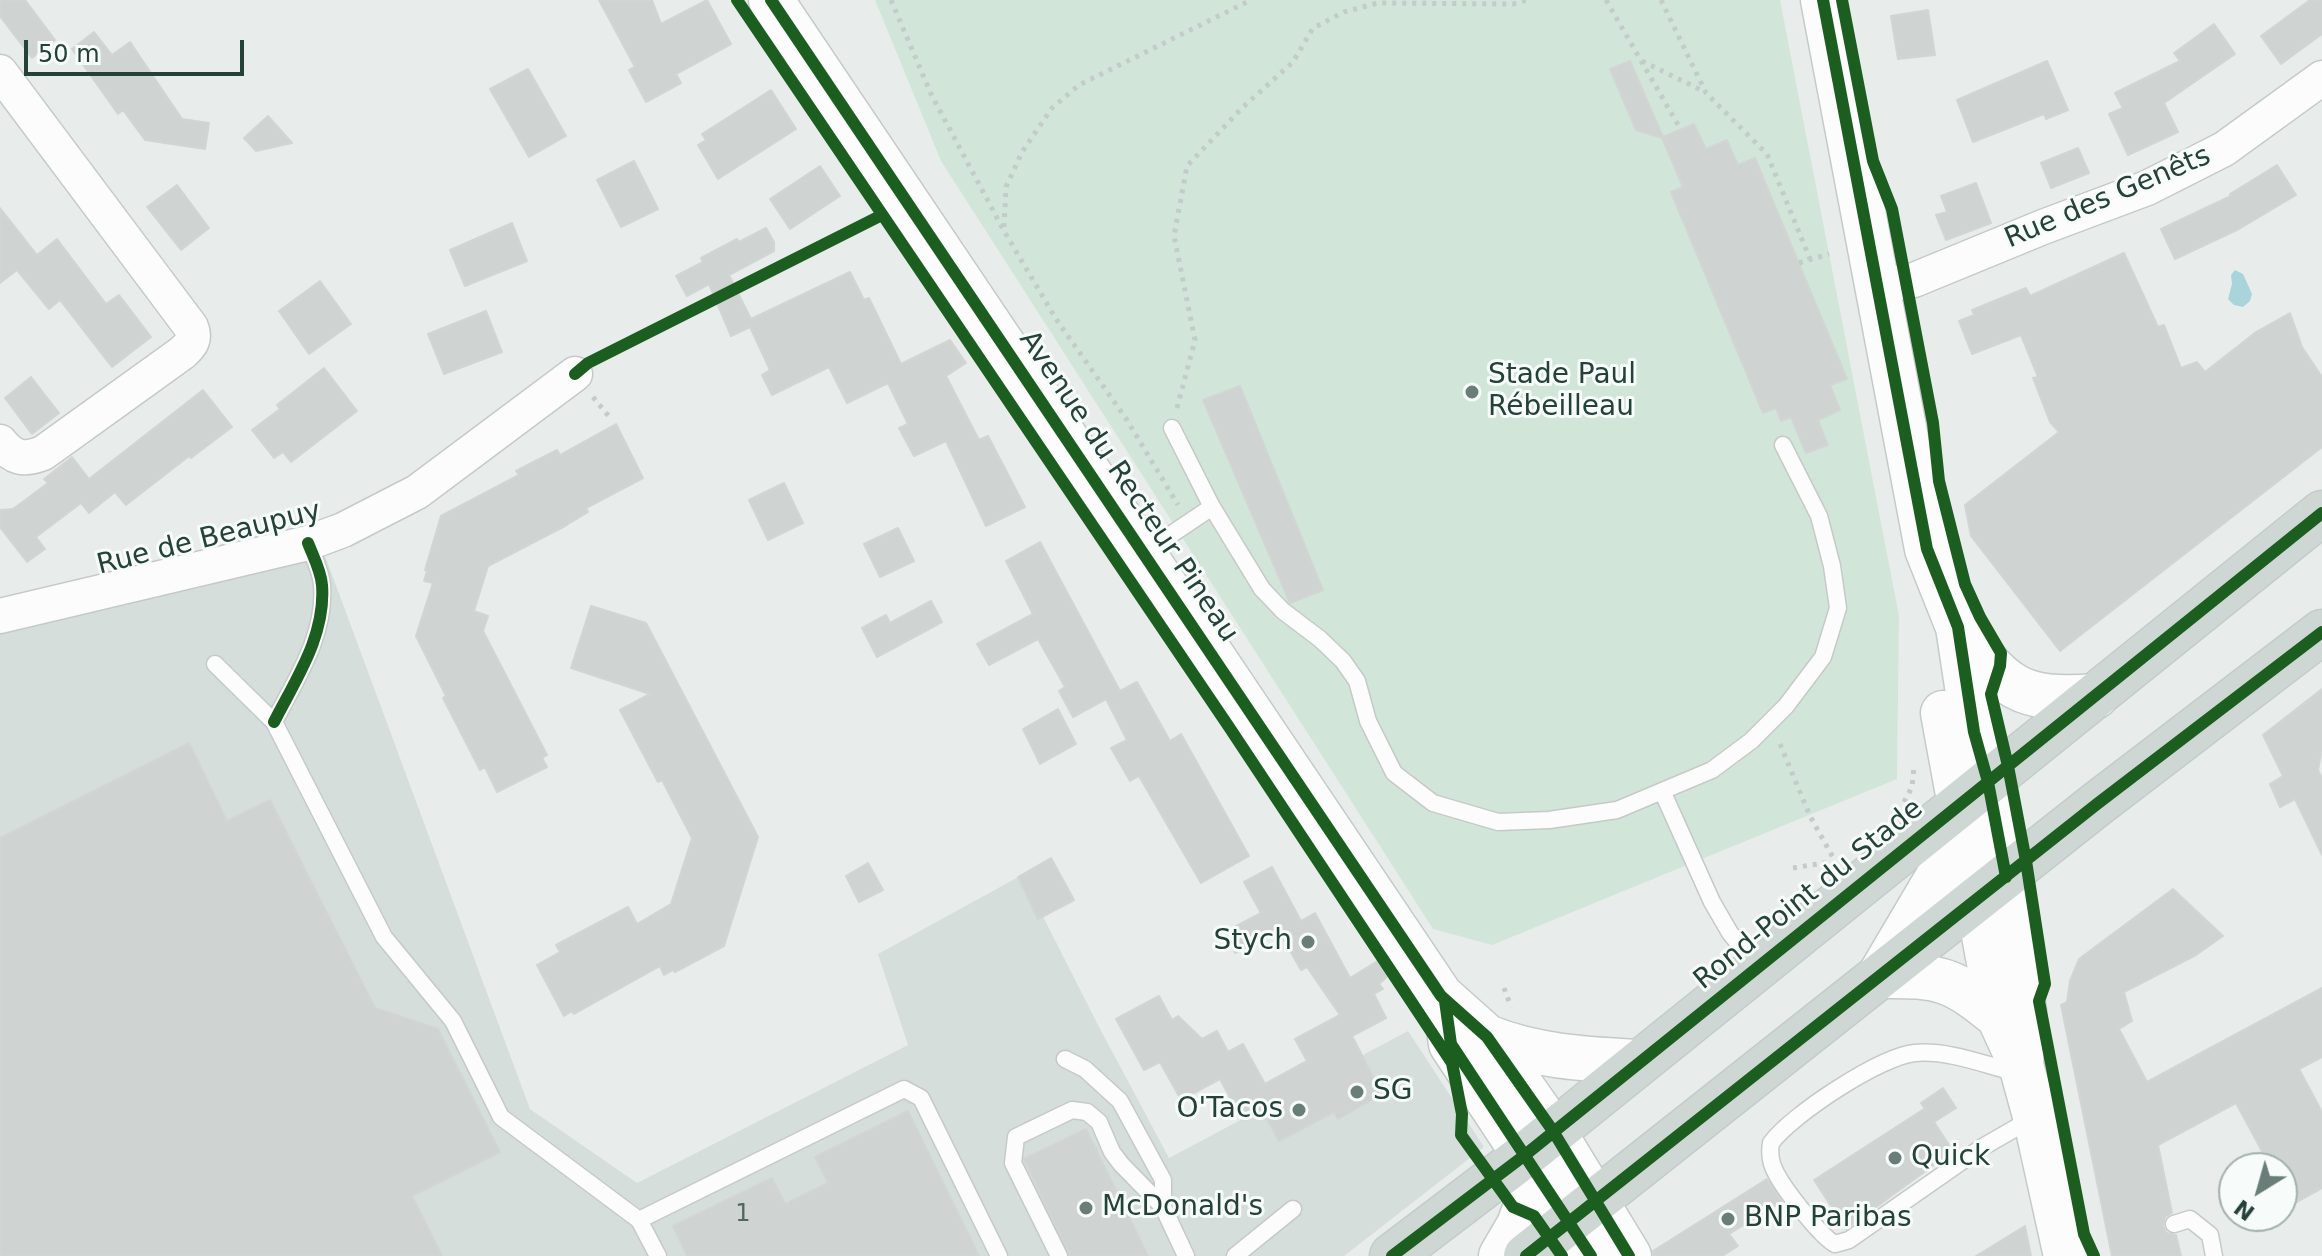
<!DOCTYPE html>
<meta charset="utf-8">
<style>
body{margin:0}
#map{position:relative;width:2322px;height:1256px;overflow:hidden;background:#e8edeb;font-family:"DejaVu Sans",sans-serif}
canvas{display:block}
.north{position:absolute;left:2218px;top:1152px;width:80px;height:80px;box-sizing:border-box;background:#f7fbf9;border:2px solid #a3b1ad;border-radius:50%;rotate:217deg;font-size:22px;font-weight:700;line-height:32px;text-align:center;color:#24423a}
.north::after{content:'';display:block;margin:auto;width:28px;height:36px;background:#697e78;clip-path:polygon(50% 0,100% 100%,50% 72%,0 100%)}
.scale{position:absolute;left:24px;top:40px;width:220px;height:36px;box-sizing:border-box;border:4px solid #24423a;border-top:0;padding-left:10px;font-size:24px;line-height:28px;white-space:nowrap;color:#24423a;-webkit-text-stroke:6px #f7fbf9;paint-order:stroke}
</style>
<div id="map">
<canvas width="2322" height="1256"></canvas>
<div class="north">N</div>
<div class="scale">50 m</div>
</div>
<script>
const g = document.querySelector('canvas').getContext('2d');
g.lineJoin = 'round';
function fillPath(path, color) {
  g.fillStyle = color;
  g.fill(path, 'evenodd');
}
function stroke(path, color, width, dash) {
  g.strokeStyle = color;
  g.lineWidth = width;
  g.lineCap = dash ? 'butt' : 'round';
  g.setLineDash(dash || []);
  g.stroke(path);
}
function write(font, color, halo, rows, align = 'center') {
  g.font = font + ' "DejaVu Sans",sans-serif';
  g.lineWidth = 6;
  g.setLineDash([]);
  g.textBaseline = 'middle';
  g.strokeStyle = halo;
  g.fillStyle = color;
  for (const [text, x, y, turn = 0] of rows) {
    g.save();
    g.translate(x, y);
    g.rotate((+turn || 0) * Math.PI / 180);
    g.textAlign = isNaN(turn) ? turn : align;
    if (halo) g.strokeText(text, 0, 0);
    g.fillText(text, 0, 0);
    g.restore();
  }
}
fillPath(new Path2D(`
 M314,526L530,1109L637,1183L908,1045L878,954L1022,875L1098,1025L1169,1158L1408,1031L1484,1147L1344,1256H0V598L56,587Z`), '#d6dedb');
fillPath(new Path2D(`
 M875,0H1780L1899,616L1897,779L1492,945L1433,929L941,161Z`), '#d1e6d8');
fillPath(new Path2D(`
 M2235,270L2243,274L2252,294L2250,301L2243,307L2234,305L2228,299L2232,284L2231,275Z`), '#a9d4db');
const building = new Path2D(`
 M0,0H25L55,40L32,58L0,16Z
 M599,0H652L661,24L707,0L731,44L676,74L681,83L646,102L629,70L635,67Z
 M2310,0H2322V34L2281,64L2261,36Z
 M1928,10L1935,55L1898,59L1891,16Z
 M2214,24L2235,54L2164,103L2178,132L2128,155L2109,114L2123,108L2115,93L2180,61L2174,53Z
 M94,32L112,55L130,42L182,119L209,123L205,149L145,140L123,110L118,114L72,49Z
 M1630,61L1663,137L1694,124L1706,149L1727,140L1738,165L1755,158L1847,379L1830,385L1840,410L1818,420L1828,445L1806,453L1791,417L1781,421L1776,408L1763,413L1671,192L1683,187L1662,138L1636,130L1610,69Z
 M2047,61L2068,110L2046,119L2044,114L1973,142L1957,100Z
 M528,69L566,136L529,157L490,89Z
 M771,90L796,129L718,179L698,145L706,140L702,134Z
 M268,116L292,143L256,151L244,138Z
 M2078,148L2089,173L2051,188L2041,163Z
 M634,161L658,209L621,227L597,180Z
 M2277,165L2296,195L2239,229L2175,259L2161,229L2231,196L2230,194Z
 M820,166L840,196L790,229L770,199Z
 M1976,183L1991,223L1946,240L1936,215L1947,212L1941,196Z
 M177,185L209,228L181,250L147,207Z
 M0,208L37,255L57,239L106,304L119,295L151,337L112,367L60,300L49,309L17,270L0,283Z
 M512,223L527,261L465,286L450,250Z
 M766,228L774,242V251L729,275L751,319L850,272L864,300L869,298L901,364L950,340L966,363L946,376L979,440L988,436L1025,507L986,526L946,441L914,456L899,428L908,424L888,383L847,403L829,367L772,395L762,375L770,370L750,327L731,336L709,284L687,296L676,276L703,262L701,258L737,239L739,242Z
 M2124,253L2158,327L2164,325L2181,368L2197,362L2205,372L2256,332L2290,313L2302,347L2322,377V447L2060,651L1971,536L1965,505L2059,432L2050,422L2033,378L2038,377L2021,335L1972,354L1959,321L1974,315L1972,310L2026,288L2030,296Z
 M320,281L351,324L309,354L279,311Z
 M486,311L502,352L444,374L428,334Z
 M324,368L357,411L291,462L283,452L274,458L252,430L280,409L277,405Z
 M31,377L59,413L32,434L5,398Z
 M1240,386L1323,590L1290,603L1203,400Z
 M203,390L232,427L191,458L189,456L126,505L115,492L89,513L81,503L36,537L45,549L27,562L0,527V510L13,509L48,483L44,479L72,457L89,479Z
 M616,424L643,478L586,508L588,512L565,526L488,566L474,611L488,616L483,631L547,755L542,758L547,767L497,792L485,767L480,770L443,698L446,696L416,636L433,583L424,581L427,571L425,570L441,516L519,475L516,471L557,450L560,455Z
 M784,483L803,523L768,540L749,500Z
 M898,528L914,561L880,577L864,544Z
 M1040,542L1120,691L1137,682L1170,741L1181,734L1249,856L1201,883L1139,776L1130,781L1111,748L1127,740L1106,699L1073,717L1059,691L1065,687L1038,639L989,665L977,644L1033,614L1006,561Z
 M931,601L942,622L877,657L862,628L886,615L890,623Z
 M591,606L646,623L758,837L724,946L675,972L673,970L664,975L660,966L574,1014L572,1011L564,1016L537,965L560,952L556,945L628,907L637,924L671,904L692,838L662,780L658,782L620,710L650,694L571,668Z
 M2322,689V749L2318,770L2322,778V855L2295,799L2280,807L2270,784L2283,776L2263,735Z
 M1058,709L1076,744L1040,764L1023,729Z
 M189,743L227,821L270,800L375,1008L438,1029L500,1152L412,1196L442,1256H0V838Z
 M1051,858L1074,900L1038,919L1018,877Z
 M868,863L883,890L859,902L846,876Z
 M1272,867L1301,921L1315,913L1350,978L1384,957L1394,970L1379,984L1383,989L1374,994L1386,1018L1352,1036L1382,1094L1338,1119L1334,1112L1279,1141L1262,1110L1242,1120L1220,1079L1181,1100L1160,1062L1144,1070L1116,1019L1159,996L1172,1020L1178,1016L1202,1039L1217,1031L1228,1052L1243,1044L1265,1084L1307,1061L1295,1039L1340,1015L1307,967L1301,970L1278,930L1235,953L1227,931L1261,913L1244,882Z
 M2173,889L2223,936L2196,955L2124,992L2132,1021L2119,1029L2147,1082L2322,988V1057L2299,1069L2322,1112V1188L2291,1205L2282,1188V1168H2271L2236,1103L2158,1145L2172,1213L2165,1217L2163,1226L2167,1233L2176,1235L2181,1256H2112L2061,1005L2067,1002L2070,981L2079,959Z
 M1943,1088L1956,1108L1934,1122L1953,1151L1846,1229L1814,1180L1924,1109L1927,1112L1921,1103Z
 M908,1111L979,1256H687L673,1226L772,1178L785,1204L828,1183L815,1157Z
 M1086,1129L1148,1256H1070L1024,1159Z
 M1767,1179L1782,1202L1729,1234L1738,1246L1722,1256H1654L1653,1251Z
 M2025,1226L2031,1256H1976Z`);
fillPath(building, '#cfd4d2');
stroke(building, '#d1d6d4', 2);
const lane = new Path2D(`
 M1172,428L1212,507
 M1145,552L1212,507L1262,589L1283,611L1320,639L1343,661L1357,681L1368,721L1394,773L1433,803L1498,822L1549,820L1617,810L1712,770L1751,741L1786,706L1823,657L1838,608L1832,566L1819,516L1783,445
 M215,664L274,722L384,937L453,1021L501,1117L639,1220L658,1256
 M274,722C296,679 326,635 322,585C321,571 313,556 308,543
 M1663,793L1712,902L1730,933L1757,966
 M1065,1059L1085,1069L1120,1101L1163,1180V1207
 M2018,1073C1985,1065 1949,1050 1915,1053C1881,1056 1791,1115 1771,1143C1769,1154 1771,1165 1777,1175C1785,1190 1821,1237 1835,1244L1849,1240L1981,1148L2033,1118
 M639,1220L904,1089L921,1098L999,1256
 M2174,1224L2190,1219L2210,1235L2214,1256
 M1059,1256L1013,1163L1016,1137L1072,1110L1087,1112L1099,1122L1112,1152L1121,1164L1163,1207L1186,1256
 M1235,1256L1293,1209`);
const street = new Path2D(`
 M0,72L191,327C196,339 191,345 182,353L43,453C23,461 13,458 0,442
 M1879,286L1914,280L2043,227L2147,188L2224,149L2322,78
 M0,616L308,543L343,530L417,492L575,374`);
const secondary = new Path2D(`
 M771,0L1441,996L1487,1037L1553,1131L1629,1256
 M1823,0L1927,549L1958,627L1974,732L1988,782L2006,877L2024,1011L2021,1065
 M1960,629C2005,688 2019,702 2096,696
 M1943,713L1999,1017L2021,1065L2035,1116L2066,1256
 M1880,975L1971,821
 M1880,976C1941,975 1953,979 1999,1017
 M1445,1001L1451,1044L1591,1256
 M1487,1037C1537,1057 1586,1059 1639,1062
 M1501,1256L1519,1225L1544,1156`);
const primary = new Path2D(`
 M1392,1256L1525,1155L2322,513
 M1526,1256L2097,804L2322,632`);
stroke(lane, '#c5cac8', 19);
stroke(street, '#c5cac8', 37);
stroke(secondary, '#c3cbc8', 47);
stroke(primary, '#c3ccc9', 47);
stroke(new Path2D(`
 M891,0L931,94L1004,231L1056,319L1127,420L1178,505
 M1606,0L1681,130
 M1661,0L1706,93L1767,154L1810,259
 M1642,61L1705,92
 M1004,227L1006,187L1022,152L1052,108L1079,85L1251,0
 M1799,263L1829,254
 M593,397L611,419
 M1177,408L1195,340L1174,236L1187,166L1242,108L1293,62L1313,28L1344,12L1378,3L1513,4L1527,0
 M1780,744L1810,816L1835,861
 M1904,802L1912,787L1914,767
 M1793,868L1830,862
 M1504,988L1511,1007`), '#c3ccca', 5, [4, 6]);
stroke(lane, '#fcfcfc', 16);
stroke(street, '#fcfcfc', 34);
stroke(secondary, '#fcfcfc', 44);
stroke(primary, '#cfd7d5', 44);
stroke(new Path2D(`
 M737,0L1229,727L1452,1063L1462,1114L1461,1135L1513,1207L1534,1216L1562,1256
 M771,0L1441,996L1487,1037L1553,1131L1629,1256
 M1823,0L1927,549L1958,627L1974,732L1988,782L2006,877
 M1842,0L1873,161L1892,209L1933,423L1939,481L1965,584L1980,617L2001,653L2000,666L1991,694L2008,766L2026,861L2045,984L2039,1001L2084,1234L2094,1256
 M575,374L588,363L882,215
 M274,722C296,679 326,635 322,585C321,571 313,556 308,543
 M1445,1001L1451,1044L1591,1256
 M1392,1256L1525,1155L2322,513
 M1526,1256L2097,804L2322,632`), '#1b5e20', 12);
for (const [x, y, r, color] of [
 [1472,392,8,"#697e78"],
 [1308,942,8,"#697e78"],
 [1357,1092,8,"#697e78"],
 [1299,1110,8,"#697e78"],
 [1895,1158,8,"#697e78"],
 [1086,1208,8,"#697e78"],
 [1728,1219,8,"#697e78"]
]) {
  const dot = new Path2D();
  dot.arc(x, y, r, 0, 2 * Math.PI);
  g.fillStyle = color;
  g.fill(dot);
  stroke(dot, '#f7fbf9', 3);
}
write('24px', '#506761', null, [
 ["1",743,1215]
]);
write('28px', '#24423a', '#f7fbf9', [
 ["Rue des Genêts",2108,198,-23],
 ["Avenue du Recteur Pineau",1128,487,56],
 ["Rue de Beaupuy",209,539,-14],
 ["Rond-Point du Stade",1809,895,-39]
]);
write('28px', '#24423a', '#f7fbf9', [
 ["Stade Paul",1488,376],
 ["Rébeilleau",1488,408],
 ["Stych",1292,942,"right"],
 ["SG",1373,1092],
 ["O'Tacos",1283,1110,"right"],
 ["Quick",1911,1158],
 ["McDonald's",1102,1208],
 ["BNP Paribas",1744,1219]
], 'left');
</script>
